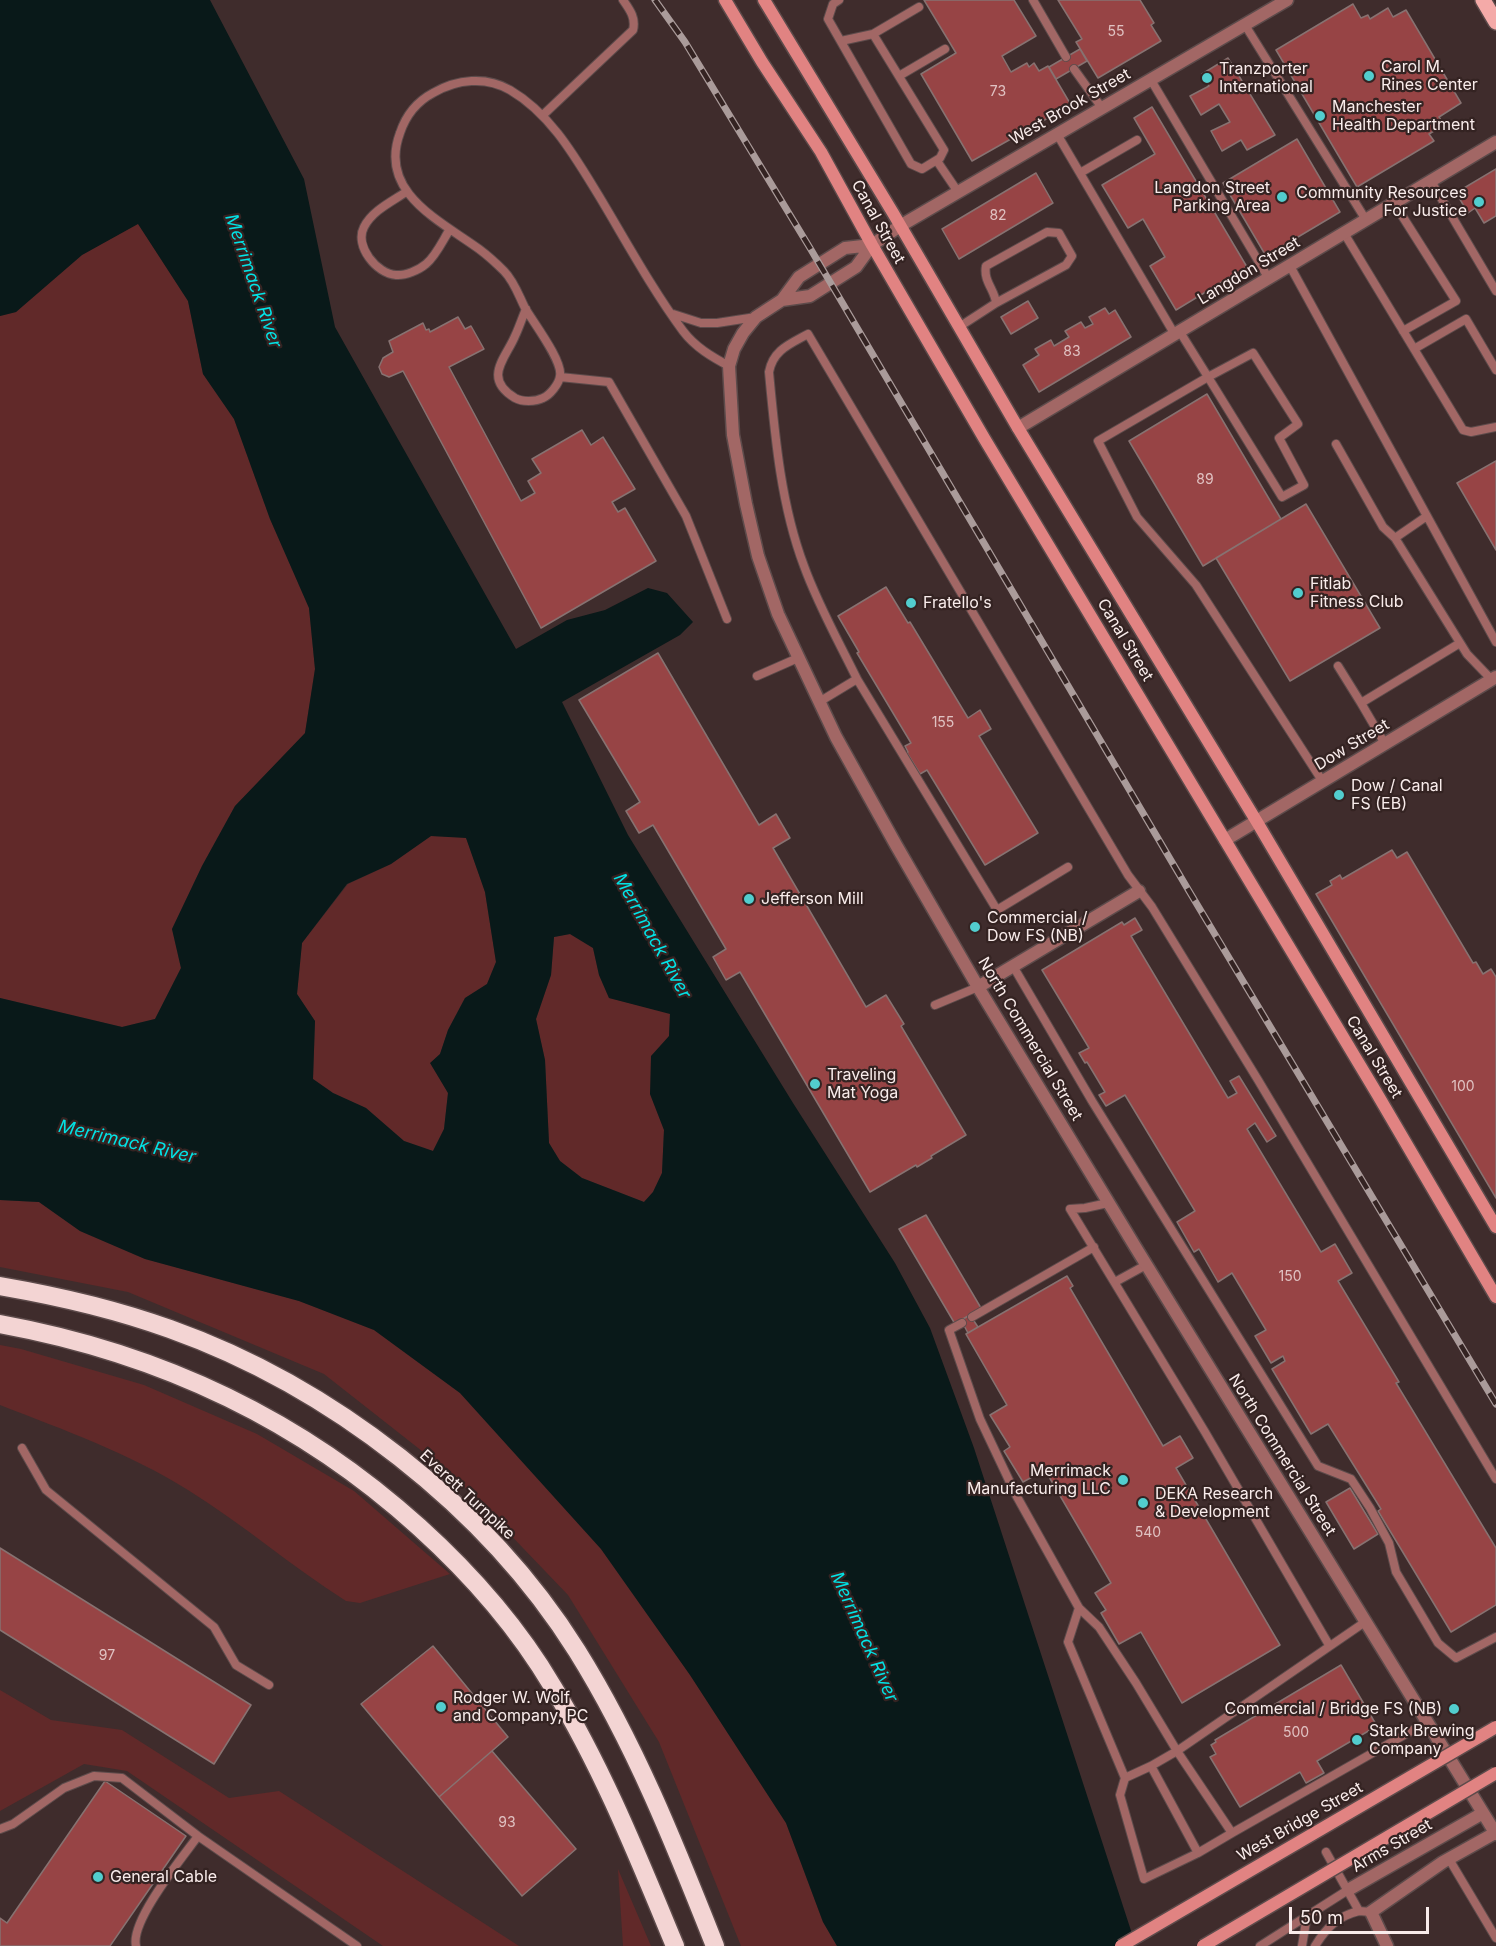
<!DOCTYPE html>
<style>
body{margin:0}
#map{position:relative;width:1496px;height:1946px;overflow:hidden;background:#3f2c2c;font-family:Inter,sans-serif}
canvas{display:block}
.scale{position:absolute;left:1289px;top:1907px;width:140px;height:27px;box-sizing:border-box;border:3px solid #f9eceb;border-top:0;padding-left:8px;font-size:18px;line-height:21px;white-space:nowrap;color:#f9eceb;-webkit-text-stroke:4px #342322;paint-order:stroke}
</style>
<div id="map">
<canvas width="1496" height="1946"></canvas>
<div class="scale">50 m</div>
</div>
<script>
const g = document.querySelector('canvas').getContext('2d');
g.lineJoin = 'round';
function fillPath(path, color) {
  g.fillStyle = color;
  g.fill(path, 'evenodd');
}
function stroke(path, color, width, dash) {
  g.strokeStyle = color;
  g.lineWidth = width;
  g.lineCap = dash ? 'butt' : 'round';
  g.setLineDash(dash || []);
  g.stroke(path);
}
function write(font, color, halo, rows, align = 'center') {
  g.font = font + ' Inter,sans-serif';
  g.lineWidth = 4.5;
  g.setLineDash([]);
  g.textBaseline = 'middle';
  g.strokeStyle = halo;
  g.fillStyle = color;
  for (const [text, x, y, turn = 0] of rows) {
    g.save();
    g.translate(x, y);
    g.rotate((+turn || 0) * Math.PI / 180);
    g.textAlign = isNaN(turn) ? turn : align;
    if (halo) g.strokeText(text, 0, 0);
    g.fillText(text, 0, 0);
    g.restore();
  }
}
fillPath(new Path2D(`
 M138,223L188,301L203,374L234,419L270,519L309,608L315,669L305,734L235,806L202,866L172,929L181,968L155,1019L122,1027L0,998V316L16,312L82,255Z
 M431,836L466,837L485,892L496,962L487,984L465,998L448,1030L440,1054L431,1063L448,1093L444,1129L433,1151L404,1141L366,1108L333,1093L313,1079L315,1021L297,994L302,943L348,884L391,864Z
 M570,934L593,948L599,975L609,998L670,1013L669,1036L650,1094L664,1130L662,1173L653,1192L644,1202L582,1178L560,1161L549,1143L545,1060L536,1019L551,975L554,937Z
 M0,1200L39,1202L80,1231L145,1259L299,1301L374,1330L460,1393L601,1549L690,1675L786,1823L823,1922L837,1946H741L659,1742L568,1595L455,1477L324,1374L128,1292L0,1267Z
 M0,1345L21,1349L144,1385L257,1434L354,1491L450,1574L360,1603L346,1601C292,1567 243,1524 188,1490C129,1453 64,1430 0,1405Z
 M0,1690L51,1720L122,1730L229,1798L279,1791L519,1946H383L127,1771L84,1764L0,1811Z
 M618,1869L651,1946H623Z`), '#612929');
fillPath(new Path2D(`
 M0,0H210L304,179L335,327L516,649L567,620L605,610L648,588L667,593L693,622L680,635L562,702L628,835L793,1103L895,1263L930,1328L974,1448L1136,1946H837L823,1922L786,1823L690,1675L601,1549L460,1393L374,1330L299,1301L145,1259L80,1231L39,1202L0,1200V998L122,1027L155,1019L181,968L172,929L202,866L235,806L305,733L315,669L309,608L270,519L234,419L203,374L188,301L138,224L82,255L16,312L0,316ZM431,836L466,838L485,892L496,962L487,984L465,998L448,1030L440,1054L430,1063L448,1093L444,1129L433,1151L404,1141L366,1108L333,1093L313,1079L315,1021L297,994L302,943L347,884L391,864ZM570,934L593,948L599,975L609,998L670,1014L669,1036L651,1056L650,1094L664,1130L662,1173L653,1192L644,1202L582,1178L560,1161L549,1143L545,1060L536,1019L551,975L554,937Z`), '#091919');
const building = new Path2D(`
 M924,0H1014L1036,36L1002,56L1011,72L1027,63L1029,67L1034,63L1039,71L1048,66L1071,105L972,161L921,74L956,53Z
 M1058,0H1140L1154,23L1151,25L1161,41L1098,78L1076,42L1082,39Z
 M1353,4L1361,18L1368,15L1370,19L1388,8L1393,17L1406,10L1461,103L1439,117L1444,125L1429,134L1434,141L1357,187L1276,50Z
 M1080,49L1087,61L1056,79L1049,67Z
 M1228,58L1275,135L1247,150L1241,140L1222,151L1211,131L1230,122L1219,104L1201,115L1190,96L1209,86L1202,74Z
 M1152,107L1247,267L1176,310L1150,266L1165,257L1143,219L1128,228L1102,185L1155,154L1134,118Z
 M1297,139L1340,212L1266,256L1223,183Z
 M1496,169V216L1484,223L1475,208L1468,213L1458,196L1465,191L1464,188Z
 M1036,173L1053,203L959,259L942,229Z
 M1028,301L1038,318L1011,334L1001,317Z
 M1105,308L1109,314L1115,310L1131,337L1039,392L1023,365L1039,355L1035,349L1051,340L1054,346L1069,337L1065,331L1081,322L1085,328L1093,324L1089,317Z
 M458,317L465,329L471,326L484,349L449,367L521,501L535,493L528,481L541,473L532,459L582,430L591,445L603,437L635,489L612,502L618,512L625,508L656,561L541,628L403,371L389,377L382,374L379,367L383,358L393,352L389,341L423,323L426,330L429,329L430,332Z
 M1207,394L1281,519L1203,566L1129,441Z
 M1496,461V550L1457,483Z
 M1306,504L1380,628L1290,681L1216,558Z
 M886,587L908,623L910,622L968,718L980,710L991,729L979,736L1038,833L985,865L927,770L920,774L907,753L908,752L905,746L911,743L857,653L859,652L838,616Z
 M658,653L759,825L776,814L790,838L773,848L866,1007L886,995L904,1024L901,1026L966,1135L931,1156L932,1158L917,1167L916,1165L870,1192L740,972L726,980L713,957L726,949L653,825L639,833L626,811L640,802L579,700Z
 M1392,850L1397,858L1407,852L1473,963L1476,962L1483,974L1491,969L1496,977V1198L1316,894L1332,885L1330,881L1340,875L1342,879Z
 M1135,918L1142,930L1131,936L1228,1098L1237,1093L1230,1081L1239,1076L1276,1136L1267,1142L1255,1123L1247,1129L1321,1252L1335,1244L1352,1273L1338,1281L1399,1382L1396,1383L1496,1548V1605L1451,1632L1378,1511L1381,1509L1328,1424L1311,1434L1272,1369L1285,1361L1283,1356L1271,1363L1255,1336L1266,1330L1232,1273L1218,1282L1199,1249L1194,1252L1177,1222L1195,1211L1125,1095L1106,1106L1099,1095L1105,1092L1087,1062L1085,1063L1079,1053L1089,1048L1042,970L1122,922L1124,925Z
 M926,1215L981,1308L955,1324L899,1229Z
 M1067,1276L1073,1286L1070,1288L1163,1446L1180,1436L1193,1458L1176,1468L1280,1645L1182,1703L1141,1632L1119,1644L1101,1613L1106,1610L1095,1593L1111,1583L1045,1470L1023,1482L1004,1451L1010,1447L990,1415L1007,1405L966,1334Z
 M970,1315L978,1327L968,1333L961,1320Z
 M1350,1488L1378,1534L1354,1549L1326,1502Z
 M0,1548L251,1705L214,1764L0,1630Z
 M433,1646L508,1737L439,1797L361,1704Z
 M1341,1665L1377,1726L1317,1761L1324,1773L1306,1783L1300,1772L1240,1807L1210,1757L1216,1754L1211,1745L1216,1742L1215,1740Z
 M492,1751L576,1849L522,1896L439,1797Z
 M105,1781L186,1836L110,1946H0V1918L7,1923Z`);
fillPath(building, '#974445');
stroke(building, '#877271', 1.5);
const lane = new Path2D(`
 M839,0L833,4L828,19L911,164L922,169L940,158L944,150L873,34L841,41
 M1033,0L1066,57
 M1245,25L1366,220
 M873,34L919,7
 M1074,69L1102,108
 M899,76L945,49
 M1151,80L1269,279
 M543,115L633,30C636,18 630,10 623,0
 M1057,134L1175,335
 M937,161L958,192
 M1080,173L1137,140
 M1431,181L1496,291
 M406,192C391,202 372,211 364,227C354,246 377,274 396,275C405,276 419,270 426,264C436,256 443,240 450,229
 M1394,203L1456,301L1403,331
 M1344,233L1463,430L1471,432L1496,427
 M1290,266L1496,642
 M526,309C522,318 519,328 515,336C506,358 482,378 515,398C522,402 535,402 543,398C550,395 559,384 560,376C563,361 533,322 525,308C519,296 514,281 504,271C496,263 487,255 479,249C439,220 378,192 400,133C406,115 416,102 433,93C457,79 486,76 510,90C551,114 575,157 599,196C626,241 652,289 683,331C695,347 712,357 729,366
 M673,314L701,323H717L756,317
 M959,327L996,303C995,290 983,281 986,266L1047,232L1059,233L1072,256L1066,265L996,303
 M1180,332L1208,377L1098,441L1137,517L1196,585L1323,782
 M1414,349L1466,319L1496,370
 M1253,353L1298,424L1279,438L1304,485L1282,497L1208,377Z
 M560,377L609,382L686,516L727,619
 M1336,444L1383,527L1395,538
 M1427,516L1395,538L1467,654L1491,679
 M1338,666L1361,703
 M757,676L798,658
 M857,679L997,910L1068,867
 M819,702L857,679C839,642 818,605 804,566C781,505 775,437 769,372C773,350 790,344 808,334L1128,875L1152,907L1258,1080L1496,1479
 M1385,744L1361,703L1460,643
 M1013,966L1092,1101L1318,1466L1351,1479L1370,1508L1389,1543L1396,1572L1438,1643L1456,1658L1496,1637
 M935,1005L978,987
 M1108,1203L1085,1208L1070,1209L1205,1432L1329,1645
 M1115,1282L1146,1265
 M972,1317L1094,1247
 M962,1323L949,1330L980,1419L1016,1495L1079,1608L1068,1642L1125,1778L1120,1795L1144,1879L1198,1853L1151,1766L1125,1778
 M22,1448L46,1490L214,1627L236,1665L269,1685
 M1079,1608L1099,1627L1136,1683L1177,1751L1365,1622
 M1151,1766L1177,1751L1232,1833L1198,1853
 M0,1829L13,1824L64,1788L94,1776L122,1778L198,1836L357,1946
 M1232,1833L1427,1722
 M1326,1852L1359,1911L1371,1912
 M1449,1859L1496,1938
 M136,1946C130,1921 182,1858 198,1836
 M1260,1946L1307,1916
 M1302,1946L1307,1916L1348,1890
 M1315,1946C1326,1928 1338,1916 1359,1911`);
const street = new Path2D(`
 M872,245L845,248L799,277L782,300L756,317L743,333L734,349L729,366L733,435L746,504L758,556L778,614L836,737L896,845L978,987L1136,1248L1496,1834
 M782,300L810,296L856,267L872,245L900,226L1287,0
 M1018,428L1496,142
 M1225,840L1496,677
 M978,987L1139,891
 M1348,1890L1483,1813
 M1387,1946L1371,1912L1443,1862L1495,1833`);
const secondary = new Path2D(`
 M725,0L762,62L821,152L872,245L984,438L1376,1092L1496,1297
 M764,0L893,213L1018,428L1257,822L1496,1227`);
const primary = new Path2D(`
 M1483,0L1496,22`);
const highway = new Path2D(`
 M0,1286C58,1296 115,1309 170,1329C330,1386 487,1507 577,1651C635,1744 675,1845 715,1946
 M0,1324C159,1353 299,1418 419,1527C471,1574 517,1626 553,1687C603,1769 638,1857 675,1946`);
stroke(lane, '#5d4b4b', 10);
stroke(street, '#5d4b4b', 15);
stroke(secondary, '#5d4b4b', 15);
stroke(primary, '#5d4b4b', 18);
stroke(highway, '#5d4b4b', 21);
stroke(lane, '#a26765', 8);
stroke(street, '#a26765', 12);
stroke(secondary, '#e18382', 12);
stroke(primary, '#f4aaa8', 15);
stroke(highway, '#f3d4d3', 18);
const rail = new Path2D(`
 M655,0L685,42L810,248L1189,891L1496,1404`);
stroke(rail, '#aa9b9a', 7);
stroke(rail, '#342322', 4.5, [14]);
const secondaryBridge = new Path2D(`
 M1121,1946L1496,1727
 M1203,1946L1496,1773`);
stroke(secondaryBridge, '#5d4b4b', 15, []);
stroke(secondaryBridge, '#e18382', 12);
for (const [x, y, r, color] of [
 [1369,76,6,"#52cdce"],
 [1207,78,6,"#52cdce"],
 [1320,116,6,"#52cdce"],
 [1282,197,6,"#52cdce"],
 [1479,202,6,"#52cdce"],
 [1298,593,6,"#52cdce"],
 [911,603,6,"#52cdce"],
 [1339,795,6,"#52cdce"],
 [749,899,6,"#52cdce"],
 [975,927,6,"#52cdce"],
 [815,1084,6,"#52cdce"],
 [1123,1480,6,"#52cdce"],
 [1143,1503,6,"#52cdce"],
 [441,1707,6,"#52cdce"],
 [1454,1709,6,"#52cdce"],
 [1357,1740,6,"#52cdce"],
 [98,1877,6,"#52cdce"]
]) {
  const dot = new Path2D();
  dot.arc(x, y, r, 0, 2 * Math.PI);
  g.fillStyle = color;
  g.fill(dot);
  stroke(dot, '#342322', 2);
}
write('14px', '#e0c2c2', null, [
 ["55",1116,32],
 ["73",998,92],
 ["82",998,216],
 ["83",1072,352],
 ["89",1205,480],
 ["155",943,723],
 ["100",1463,1087],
 ["150",1290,1277],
 ["540",1148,1533],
 ["97",107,1656],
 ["500",1296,1733],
 ["93",507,1823]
]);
write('16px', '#f9eceb', '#342322', [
 ["Carol M.",1381,67],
 ["Rines Center",1381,85],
 ["Tranzporter",1219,69],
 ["International",1219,87],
 ["Manchester",1332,107],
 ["Health Department",1332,125],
 ["Langdon Street",1270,188,"right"],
 ["Parking Area",1270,206,"right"],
 ["Community Resources",1467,193,"right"],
 ["For Justice",1467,211,"right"],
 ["Fitlab",1310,584],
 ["Fitness Club",1310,602],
 ["Fratello's",923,603],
 ["Dow / Canal",1351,786],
 ["FS (EB)",1351,804],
 ["Jefferson Mill",761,899],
 ["Commercial /",987,918],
 ["Dow FS (NB)",987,936],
 ["Traveling",827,1075],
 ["Mat Yoga",827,1093],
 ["Merrimack",1111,1471,"right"],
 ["Manufacturing LLC",1111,1489,"right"],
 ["DEKA Research",1155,1494],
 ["& Development",1155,1512],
 ["Rodger W. Wolf",453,1698],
 ["and Company, PC",453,1716],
 ["Commercial / Bridge FS (NB)",1442,1709,"right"],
 ["Stark Brewing",1369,1731],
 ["Company",1369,1749],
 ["General Cable",110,1877]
], 'left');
write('16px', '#f9eceb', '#342322', [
 ["West Brook Street",1070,107,-30],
 ["Canal Street",878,222,61],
 ["Langdon Street",1249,271,-31],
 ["Canal Street",1125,640,59],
 ["Dow Street",1352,745,-31],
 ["North Commercial Street",1030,1039,59],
 ["Canal Street",1374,1057,59],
 ["North Commercial Street",1282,1455,58],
 ["Everett Turnpike",467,1495,43],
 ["West Bridge Street",1300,1822,-30],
 ["Arms Street",1392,1846,-30]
]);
write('italic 18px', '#02e3e6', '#342322', [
 ["Merrimack River",253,281,71],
 ["Merrimack River",652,936,61],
 ["Merrimack River",127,1142,13],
 ["Merrimack River",864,1637,66]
]);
</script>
